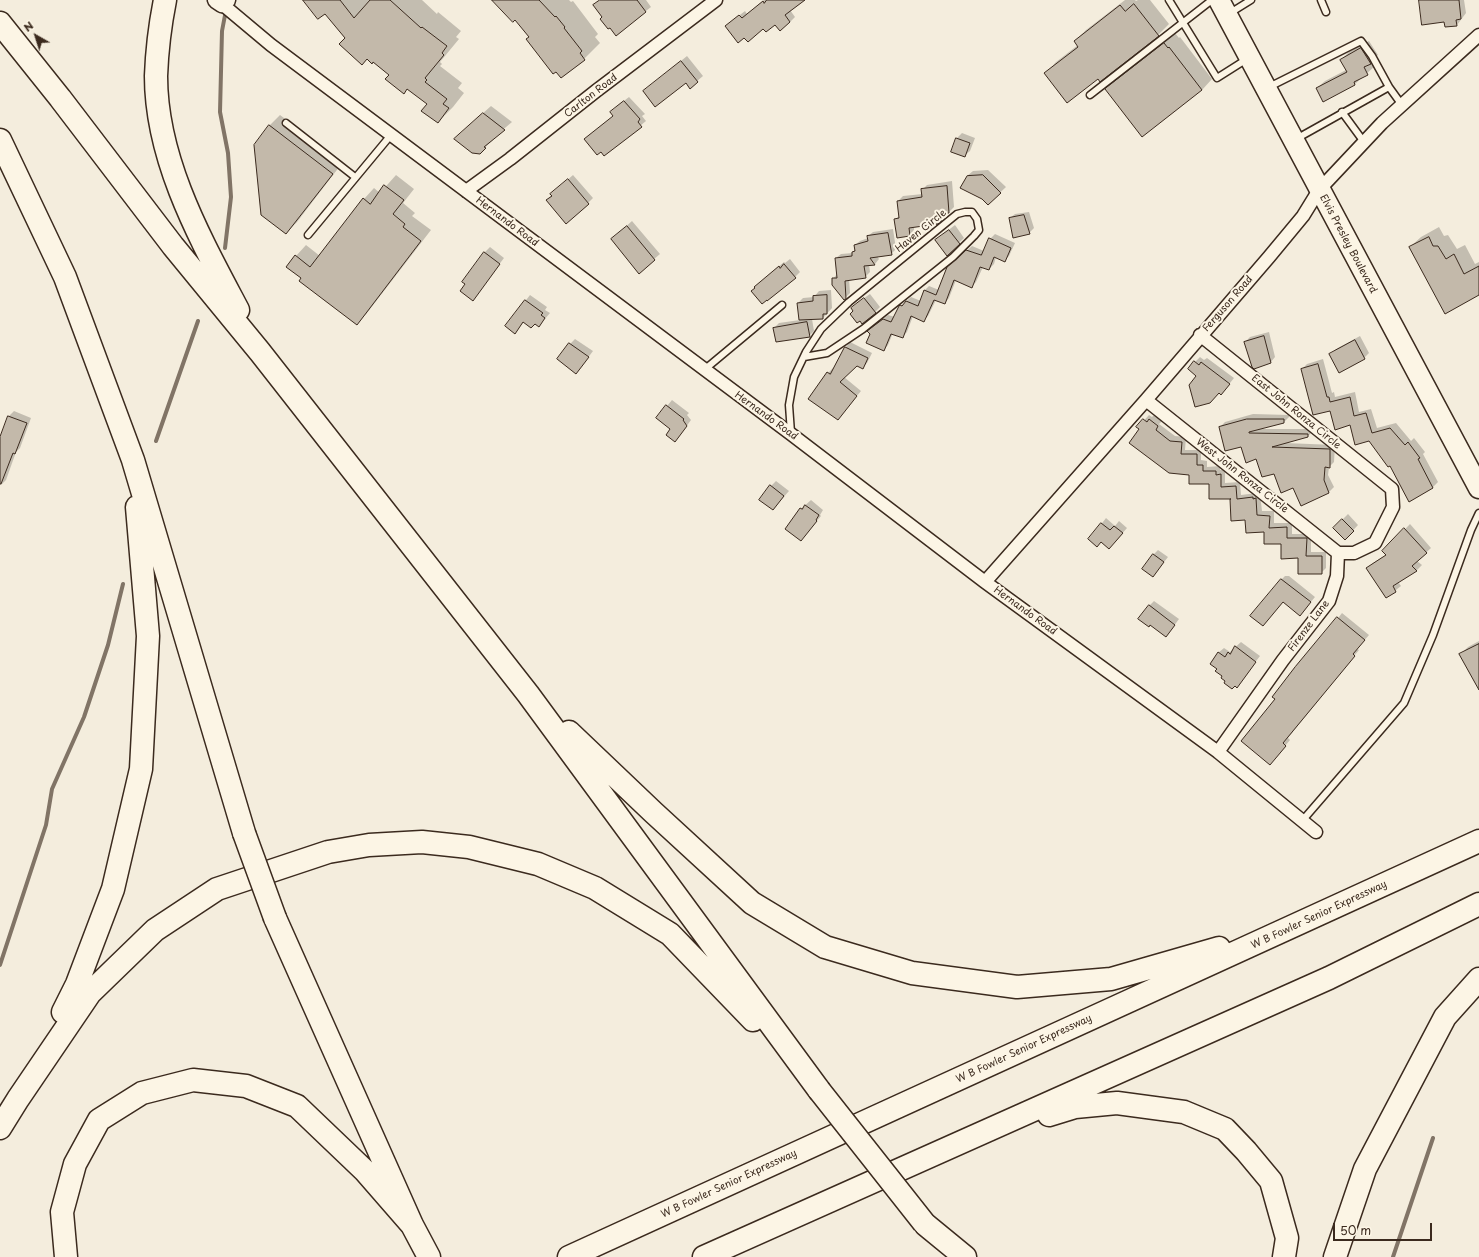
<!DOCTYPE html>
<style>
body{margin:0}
#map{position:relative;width:1479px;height:1257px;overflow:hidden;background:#f4eddd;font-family:"Playpen Sans",sans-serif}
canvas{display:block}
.north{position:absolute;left:16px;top:16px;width:40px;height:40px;-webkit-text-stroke:3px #fcf5e5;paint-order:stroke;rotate:321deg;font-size:11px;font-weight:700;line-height:16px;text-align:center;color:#3b2a1e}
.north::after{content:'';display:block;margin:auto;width:14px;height:18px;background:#3b2a1e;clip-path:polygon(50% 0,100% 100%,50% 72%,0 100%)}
.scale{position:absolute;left:1333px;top:1223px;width:99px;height:18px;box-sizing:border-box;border:2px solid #3b2a1e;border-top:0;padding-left:5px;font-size:12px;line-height:14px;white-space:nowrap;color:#3b2a1e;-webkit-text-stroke:3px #fcf5e5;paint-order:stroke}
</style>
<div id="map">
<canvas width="1479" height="1257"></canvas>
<div class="north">N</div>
<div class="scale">50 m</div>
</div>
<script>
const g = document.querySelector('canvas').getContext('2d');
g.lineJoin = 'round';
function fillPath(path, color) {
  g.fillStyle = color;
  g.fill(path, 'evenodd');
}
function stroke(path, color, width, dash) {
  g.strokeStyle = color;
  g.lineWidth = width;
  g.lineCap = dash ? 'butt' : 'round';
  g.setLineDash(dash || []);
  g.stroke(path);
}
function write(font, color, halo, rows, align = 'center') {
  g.font = font + ' "Playpen Sans",sans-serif';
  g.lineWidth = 4;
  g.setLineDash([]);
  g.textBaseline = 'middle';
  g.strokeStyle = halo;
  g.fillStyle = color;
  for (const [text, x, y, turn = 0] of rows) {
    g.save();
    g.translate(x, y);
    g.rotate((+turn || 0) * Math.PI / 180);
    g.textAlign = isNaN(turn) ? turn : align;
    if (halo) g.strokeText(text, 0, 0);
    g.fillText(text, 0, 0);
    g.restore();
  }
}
fillPath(new Path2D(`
 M305,0H422L437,14L438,12L461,31L456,37L459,39L440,62L442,64L440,66L462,83L458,88L464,93L453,107L438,122L428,104L368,58L346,38L325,12Z
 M493,0H569L571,2L573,1L598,34L595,37L600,43L584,59L530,37L515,18Z
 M600,0H646L651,7L616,34L594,5Z
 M764,0H803L790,10L795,17L790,22L775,23L763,28L732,21L745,11L747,14Z
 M1125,0H1135L1136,1L1138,0H1150L1169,24L1158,35L1098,78L1046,73L1056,62L1078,45L1075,41L1086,30Z
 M1421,0H1464L1466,13L1457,25L1445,20Z
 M1175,33L1179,38L1180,37L1212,79L1202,90L1107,89L1117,78Z
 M1369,41L1378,55L1372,61L1375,66L1355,84L1323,100L1317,88L1325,81L1346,70L1341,60L1349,52Z
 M687,56L703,76L690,87L686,81L644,91Z
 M629,97L645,114L642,116L646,121L605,155L616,107Z
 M491,106L512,122L492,139L493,140L479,153L463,131Z
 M280,115L343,162L297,222L286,233L255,145L270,125Z
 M962,133L975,138L970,151L964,156L952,151L957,138Z
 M988,170L1006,187L988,204L967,176L973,171Z
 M396,175L414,189L403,203L415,213L412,216L431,230L367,313L357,324L303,278L296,256L306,245L320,256L364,199L374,188L380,193Z
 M573,175L593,198L588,203L547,200L557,189Z
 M952,181L954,207L949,212H945L946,215L941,220L914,226V230L909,235L895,220L900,215L898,201L903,196L923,194L922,190L927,185Z
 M1029,212L1034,228L1029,233L1010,218L1015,214Z
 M632,221L660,254L639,272L612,239Z
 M955,225L964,238L947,254L942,235Z
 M1439,227L1444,236L1448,235L1457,249L1465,245L1475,264L1479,262V294L1410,247L1421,237Z
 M893,229L896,249L891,254L877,256L879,259L875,264H869L870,272L865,277L849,279L850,293L844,299L833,279L837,274L836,258L841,254L853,253L855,249V245L860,241L868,238V236L873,232Z
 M995,234L1015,243L1009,256L1005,260L996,257L994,264L989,269L983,267L976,282L972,286L956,280L949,298L945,303L936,300L928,316L923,321L913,316L907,332L902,337L893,333L888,345L884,350L873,327L888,315L895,317L900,307L911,297L921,301L925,290L929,286L939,290L953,263L972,246L984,251L990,239Z
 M490,247L504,258L473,299L485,252Z
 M790,259L800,272L795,277L755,287L784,262L785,263Z
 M831,290L832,308L823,318L812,319L814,331L809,336L774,328L779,323L800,320L798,303L803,298L814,297L819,291Z
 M870,294L880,307L875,312L857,303Z
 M530,295L547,307L545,310L550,313L539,326L535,323L524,322L515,332L506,326Z
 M1269,332L1275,357L1270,363L1245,342L1250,337Z
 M1360,336L1369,353L1364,358L1331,354L1336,349Z
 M575,339L593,351L581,367L570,344Z
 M850,342L872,353L867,363L862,368L857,365L844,377L861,391L842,414L809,399L828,373L833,368L834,369L846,347Z
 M1200,357L1204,360L1207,358L1234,378L1226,388L1198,376L1195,362Z
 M1323,359L1332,393L1334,392L1335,397L1355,392L1359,412L1371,409L1377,428L1396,423L1411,441L1414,438L1425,452L1423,454L1438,482L1433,487L1409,501L1390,464L1369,440L1331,409L1302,369L1307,364Z
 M672,400L689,413L687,415L691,420L680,435L658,417Z
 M14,411L31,418L20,448L16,452L6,480L1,485L0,440L9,416Z
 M1253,414L1289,415V417L1284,422L1259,429H1313V431L1308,436L1285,443L1335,445L1334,462L1329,467L1328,475L1334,487L1329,492L1301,504L1294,486L1274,473L1220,427L1225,422Z
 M1149,415L1152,417L1154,415L1162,421L1159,424L1175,436L1186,437L1185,450H1201V460L1207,461V467L1220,466V470H1225V483L1240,482L1241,495L1257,493L1260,494L1262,511H1274V523H1292V534H1311V552H1326V568L1321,573L1265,531L1246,519L1232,498L1210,483L1190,474L1138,427Z
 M776,481L789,491L773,509L771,486Z
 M811,500L823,510L820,515L821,516L806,534L801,509Z
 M1348,514L1358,525L1345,539L1334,528Z
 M1106,518L1115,526L1119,521L1127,528L1114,543L1090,539Z
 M1410,524L1431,548L1417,561L1422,565L1417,570L1398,582L1401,586L1387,597L1368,568L1373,563L1387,554L1384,551Z
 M1158,550L1168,557L1153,576V555Z
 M1285,576H1289L1315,597L1300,615L1280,581Z
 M1154,601L1179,619L1171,630L1151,624L1149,606Z
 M1342,613L1369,635L1357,649L1359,650L1288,738L1290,740L1275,758L1276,699Z
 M1479,641V686L1460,655L1468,647Z
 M1241,642L1260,656L1237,686L1227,681L1218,668V653L1224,648L1230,652Z`), '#0003');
stroke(new Path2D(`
 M225,248L231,197L228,153L220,112L222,31L226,10
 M156,441L198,321
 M0,965L46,825L52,789L84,717L108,645L123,584
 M1393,1257L1433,1138`), '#817466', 4);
const building = new Path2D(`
 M303,0H340L354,18L370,0H390L421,28L422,27L447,46L442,53L444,55L425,78L427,80L425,82L447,99L443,104L449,108L438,123L421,111L427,104L407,89L404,94L385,79L389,75L373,62L372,64L367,59L362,65L339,44L345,38L325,14L318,19Z
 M492,0H539L555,17L556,16L565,27L564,28L582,51L580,53L585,60L561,78L556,72L553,74L526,39L529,37L515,20L513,22Z
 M600,0H637L646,12L616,36L610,28L608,29L600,19L602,17L593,5Z
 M767,0H805L785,15L790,22L780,31L775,25L766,32L763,29L748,42L744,38L738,43L725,26L739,15L742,18L763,1L764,3Z
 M1419,0H1459L1461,19L1456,20L1457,26L1445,27L1444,22L1422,25Z
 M1134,4L1159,36L1100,82L1098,79L1067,103L1044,73L1078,47L1074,41L1120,5L1125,11Z
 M1164,43L1168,48L1169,47L1202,90L1142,137L1105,89Z
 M1361,48L1371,64L1364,67L1368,75L1354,82L1355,85L1323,102L1316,88L1347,72L1340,60Z
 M681,61L698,82L690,89L686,83L655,107L643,91Z
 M624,101L640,119L638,122L642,127L604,156L601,152L597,155L584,139L613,116L610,112Z
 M483,113L505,130L484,147L486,148L480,154L472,153L454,139Z
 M269,125L333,174L286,234L261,215L254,145Z
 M956,138L970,143L965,157L951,152Z
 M983,175L1001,193L988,205L982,199L960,188L967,176Z
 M568,179L589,204L566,224L546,200L552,196L550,194Z
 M384,185L404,200L393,214L405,224L403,227L421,241L357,325L299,281L301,278L286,267L295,255L310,267L363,198L370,204Z
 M947,186L949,213L937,214L942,220L938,224L909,228L910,236L897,238L894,219L899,218L897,201L922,197L921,189Z
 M1024,215L1030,234L1013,238L1009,218Z
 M627,226L655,260L639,274L611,239Z
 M949,230L960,244L947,256L935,240Z
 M888,233L892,255L870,258L875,265L864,266L866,278L845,281L846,299L844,300L832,285V278H837L835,258L852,256V252L855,251L854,245L868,241L867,236Z
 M1429,237L1433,246H1438L1446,259L1454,254L1464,274L1479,266V295L1445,314L1409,247Z
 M989,238L1011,248L1005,262L994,257L989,270L980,267L972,288L954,280L945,304L934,300L924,322L911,316L903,338L891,334L884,351L866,343L870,334L867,331L883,319L891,322L899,306L900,305L902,306L906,301L918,306L924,290L936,295L947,267L966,250L981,255Z
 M484,252L500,264L473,301L460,291L465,284L462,282Z
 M784,264L796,278L767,301V300L762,304L751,291L755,288L754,287L779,266L780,268Z
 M827,295V314H823V319L799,320L797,303L813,301V296Z
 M864,298L876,313L862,324L860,321L857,323L850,314L853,311L851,308Z
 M525,300L543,313L541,315L545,318L539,327L535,324L531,328L523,322L515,334L505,326Z
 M807,322L810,337L776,342L773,328Z
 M1264,336L1271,363L1254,369L1252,367L1244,342Z
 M1355,340L1365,359L1339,373L1329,354Z
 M569,343L589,357L576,374L557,359Z
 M845,347L868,358L863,369L857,366L840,382L857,396L838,420L808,399L827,372L830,374Z
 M1194,361L1199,365L1201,362L1230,384L1221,395L1219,393L1210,403L1195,407L1189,385L1196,376L1188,369Z
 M1318,364L1327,397H1329L1330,402L1350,397L1354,416L1366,413L1372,433L1390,428L1405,445L1408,442L1420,458L1418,459L1433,488L1409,502L1390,466L1388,467L1369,441L1355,445L1350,425L1335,430L1330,411L1313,415L1301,369Z
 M666,405L684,419L683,420L687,426L675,442L666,435L670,429L656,418Z
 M8,416L27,423L15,454L13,453L1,484H0V437Z
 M1143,419L1147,422L1149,419L1158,426L1156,430L1170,441L1182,442L1181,454H1197V465H1203V471H1216V475L1221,474V487L1236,486L1237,499L1253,497V499L1256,498L1257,515L1270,516L1269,528L1287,527V538H1307L1306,556H1322V574H1298V558L1281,559V544H1264V532L1246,533L1245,520L1231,521L1230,499H1231H1209V484H1189V475L1169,473L1129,443L1139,429L1136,427Z
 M1247,419H1284V423L1249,432V433L1308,434V437L1272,447L1330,449V468L1325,467L1324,480L1329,493L1301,506L1293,488L1281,493L1274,474L1262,477L1256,459L1246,463L1241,447L1225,451L1219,427Z
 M770,485L784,496L773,510L759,500Z
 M805,505L819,515L816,520L817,521L801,541L785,529L800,508L802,509Z
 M1342,519L1354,531L1345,540L1333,528Z
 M1101,523L1110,530L1114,526L1123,533L1109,549L1101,542L1097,547L1088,539Z
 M1404,528L1427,553L1412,566L1417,571L1393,586L1396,592L1386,598L1366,568L1386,555L1382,551Z
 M1153,554L1164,562L1153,577L1142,569Z
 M1281,579L1311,602L1300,616L1283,602L1263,626L1250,616Z
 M1149,605L1175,625L1166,637L1150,625L1149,627L1138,619Z
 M1337,617L1365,640L1353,654L1355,656L1283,743L1286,746L1270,765L1241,741L1275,699L1272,697L1295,667Z
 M1479,644V690L1459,654Z
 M1235,646L1256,662L1237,688L1235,686L1232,689L1224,683L1225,681L1221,678L1222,676L1215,671L1217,669L1210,664L1218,652L1225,657L1228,652L1230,654Z`);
fillPath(building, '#c3b9aa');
stroke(building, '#3b2a1e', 1);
const service = new Path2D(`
 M1169,0L1217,78L1247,59
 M1321,0L1326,12
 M1230,13L1251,0
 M1269,87L1361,41L1372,56L1389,87L1296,139
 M1389,87L1402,105
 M1090,95L1212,0
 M1342,112L1364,142
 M286,123L355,177
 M308,235L391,135
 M704,370L782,305
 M791,433L789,405L794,377L806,352L821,329L849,302L957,214L965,212H972L977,219L979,230L974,236L953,257L863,329L827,353L804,357
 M1302,821L1404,703L1433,635L1471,530L1479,513`);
const minor = new Path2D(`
 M222,4L271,45L791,434L985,582L1218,752L1316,832
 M466,191L510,159L596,91L716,0
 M1200,335L1392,489L1393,507L1375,543L1354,553H1338L1337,576L1329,601L1283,660L1218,752
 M1146,400L1338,553
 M985,582L1146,400L1269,257L1303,216L1319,190L1382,123L1479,35`);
const tertiary = new Path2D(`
 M216,0L222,4L227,0`);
const primary = new Path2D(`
 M1219,0L1479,488`);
const motorway = new Path2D(`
 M165,0C160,25 157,50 156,76C156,160 200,238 238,310
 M0,23L60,98L173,246L260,352L528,694L819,1090
 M0,140L65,277L133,460L244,833
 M569,732L653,812L752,903L825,947L912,973L1017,987L1111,979L1219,948
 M275,918L412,1225L429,1257
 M63,1012L77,984L113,889L141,769L148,636L137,507
 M1049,1115L1075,1107L1117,1103L1184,1112L1225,1129L1246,1151L1271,1181L1287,1238L1284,1257
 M0,1128L18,1099L90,993L155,930L217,889L328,852L369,845L422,842L469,847L538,864L595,888L670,934L753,1020
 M926,1225L965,1257
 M66,1257L62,1212L75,1164L99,1120L142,1093L193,1080L246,1086L297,1106L365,1171L412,1225
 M569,1257L1479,841
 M704,1257L1329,978L1479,904
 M1335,1257L1365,1169L1445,1017L1479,979`);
stroke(service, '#3b2a1e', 9);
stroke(minor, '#3b2a1e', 15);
stroke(tertiary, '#3b2a1e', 19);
stroke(primary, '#3b2a1e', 23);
stroke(motorway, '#3b2a1e', 25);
stroke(service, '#fcf5e5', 6);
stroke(minor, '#fcf5e5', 12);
stroke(tertiary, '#fcf5e5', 16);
stroke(primary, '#fcf5e5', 20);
stroke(motorway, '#fcf5e5', 22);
const motorwayBridge = new Path2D(`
 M244,833L275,918
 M819,1090L924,1223`);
stroke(motorwayBridge, '#3b2a1e', 25, []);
stroke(motorwayBridge, '#fcf5e5', 22);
write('10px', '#3b2a1e', '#fcf5e5', [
 ["Carlton Road",591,96,-38],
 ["Hernando Road",507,222,37],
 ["Haven Circle",921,231,-39],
 ["Elvis Presley Boulevard",1348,244,62],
 ["Ferguson Road",1228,304,-49],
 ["East John Ronza Circle",1296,412,39],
 ["Hernando Road",766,416,36],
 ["West John Ronza Circle",1242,476,38],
 ["Hernando Road",1025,611,36],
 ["Firenze Lane",1309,626,-53],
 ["W B Fowler Senior Expressway",1319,915,-25],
 ["W B Fowler Senior Expressway",1024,1049,-25],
 ["W B Fowler Senior Expressway",729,1184,-25]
]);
</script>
